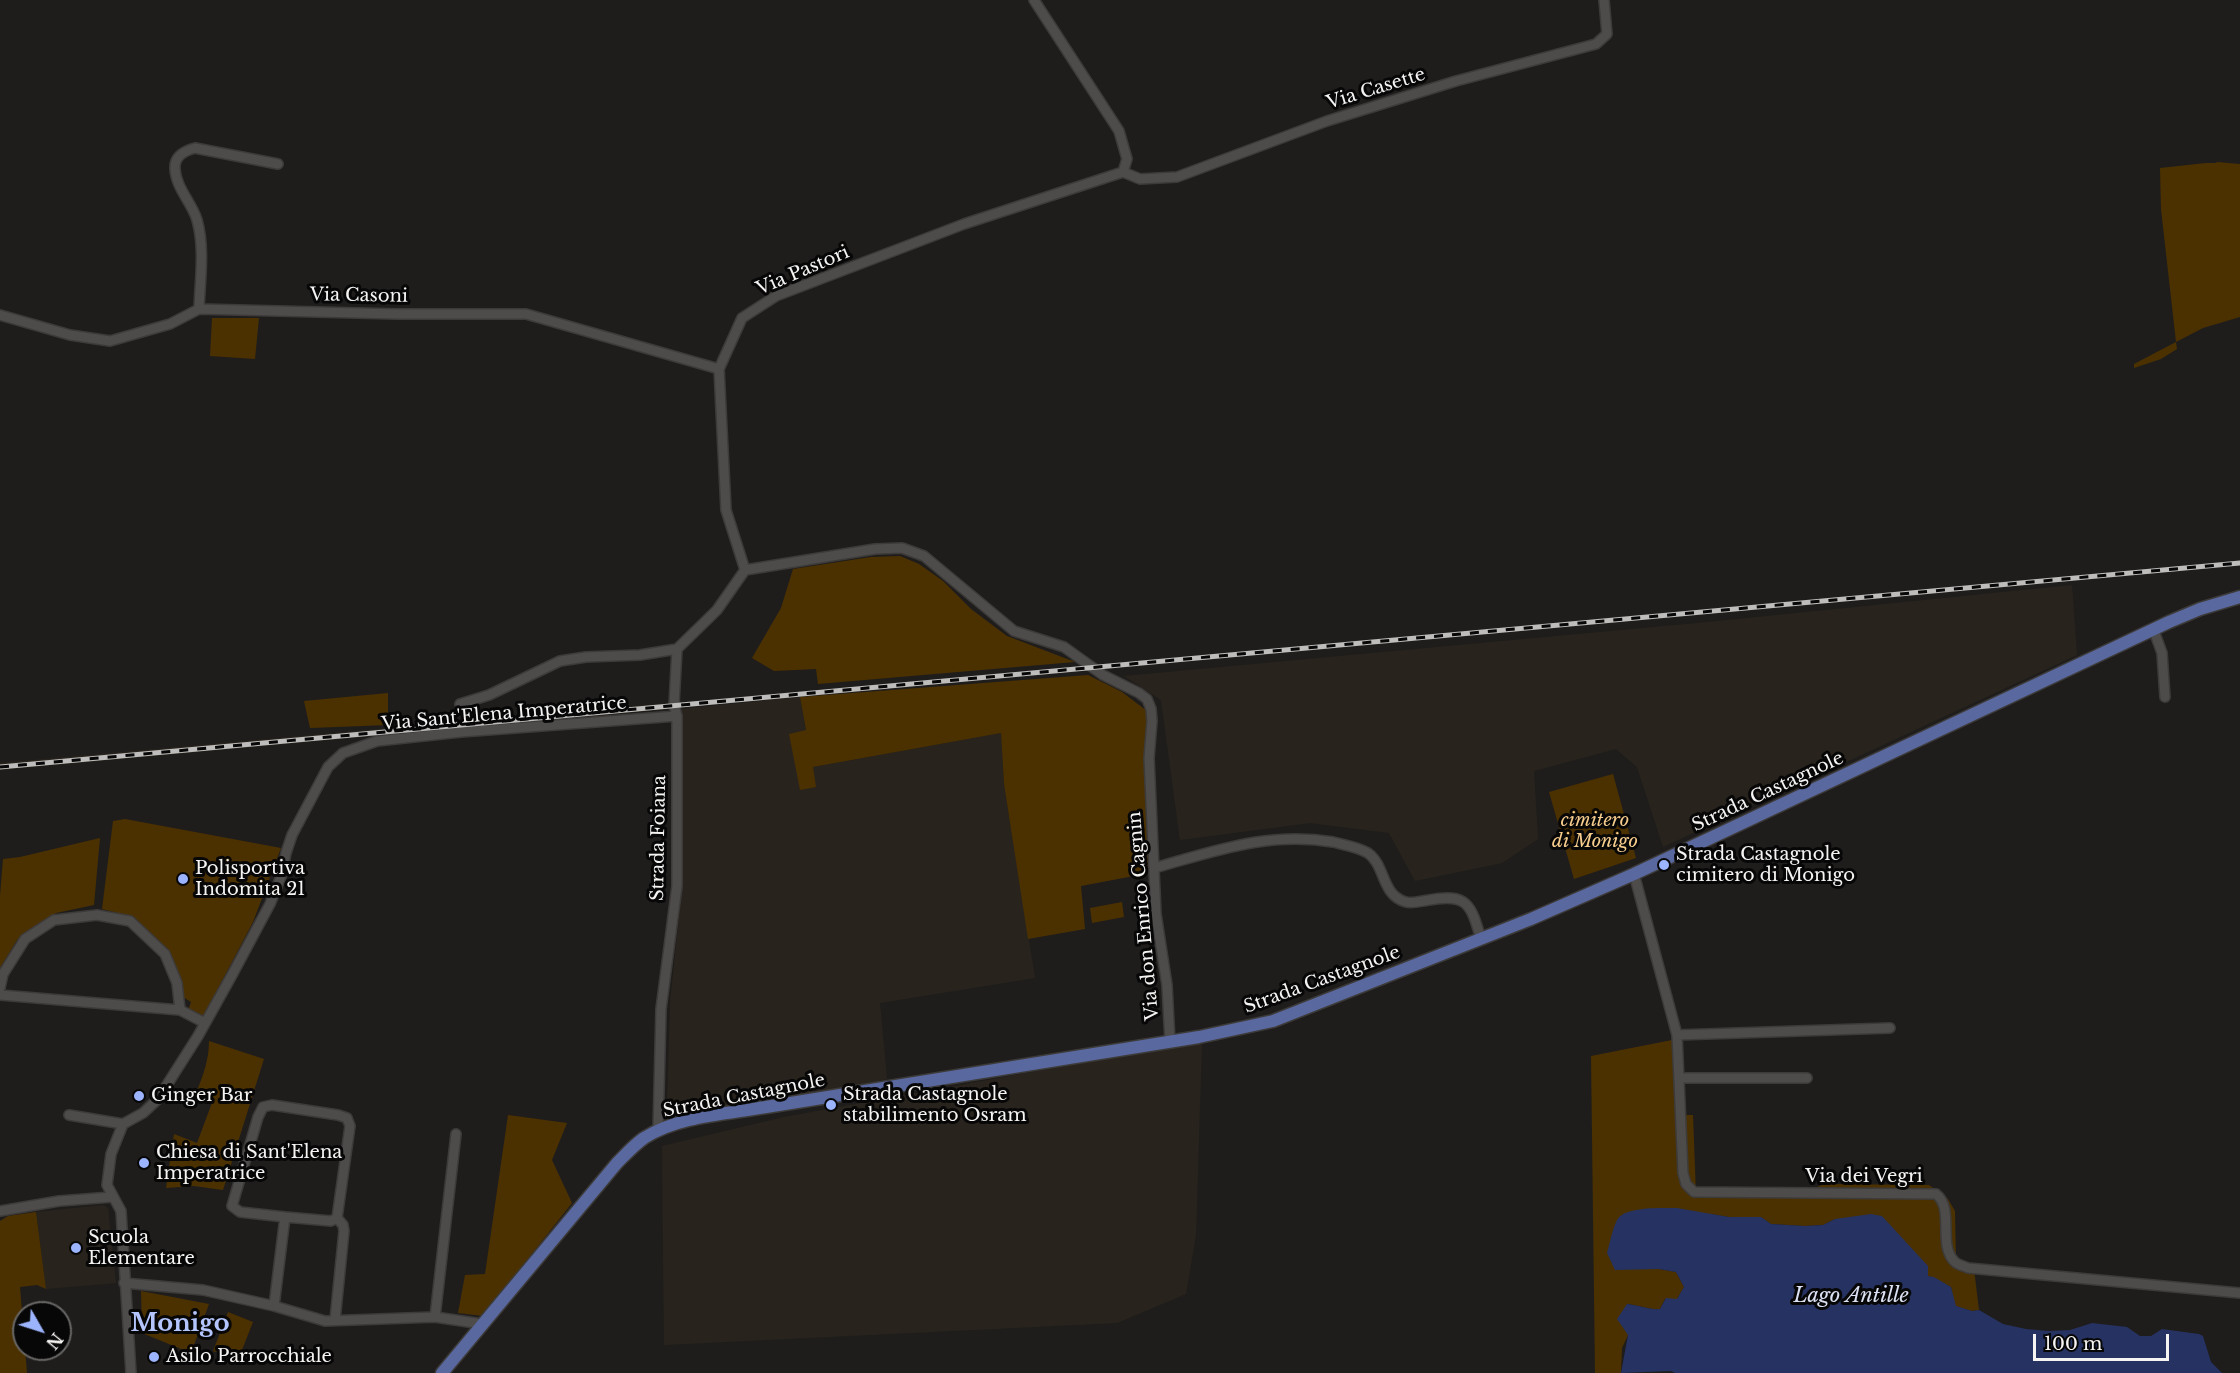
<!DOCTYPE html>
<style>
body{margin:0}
#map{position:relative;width:2240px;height:1373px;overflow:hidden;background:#1f1d1b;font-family:"Libre Baskerville",serif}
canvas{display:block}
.north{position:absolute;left:12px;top:1301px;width:60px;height:60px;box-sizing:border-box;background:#080707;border:2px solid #676665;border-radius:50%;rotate:129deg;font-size:16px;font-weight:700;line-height:24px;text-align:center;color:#f5f4f2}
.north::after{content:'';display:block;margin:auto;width:21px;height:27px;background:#9cb4fd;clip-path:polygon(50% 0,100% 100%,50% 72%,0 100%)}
.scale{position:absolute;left:2033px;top:1334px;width:136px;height:27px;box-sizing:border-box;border:3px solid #f5f4f2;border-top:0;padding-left:8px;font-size:18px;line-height:21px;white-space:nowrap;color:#f5f4f2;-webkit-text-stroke:4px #080707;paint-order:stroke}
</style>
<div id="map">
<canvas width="2240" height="1373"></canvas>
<div class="north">N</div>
<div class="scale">100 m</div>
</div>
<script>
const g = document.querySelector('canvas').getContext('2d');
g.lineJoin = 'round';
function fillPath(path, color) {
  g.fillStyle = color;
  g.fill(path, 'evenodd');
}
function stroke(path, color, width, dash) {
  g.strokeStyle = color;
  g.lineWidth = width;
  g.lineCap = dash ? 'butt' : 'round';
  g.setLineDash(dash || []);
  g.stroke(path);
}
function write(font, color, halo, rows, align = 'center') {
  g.font = font + ' "Libre Baskerville",serif';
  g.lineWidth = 6;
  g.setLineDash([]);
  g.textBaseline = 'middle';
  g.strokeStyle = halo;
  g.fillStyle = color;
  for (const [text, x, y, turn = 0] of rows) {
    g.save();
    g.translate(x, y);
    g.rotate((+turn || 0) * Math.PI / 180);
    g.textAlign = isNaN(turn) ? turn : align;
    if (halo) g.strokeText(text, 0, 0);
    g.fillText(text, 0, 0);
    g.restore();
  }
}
fillPath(new Path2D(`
 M2072,585L2077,655L1663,847L1637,767L1616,749L1534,771L1538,839L1502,863L1415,881L1389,833L1310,823L1180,840L1161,700L1124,676L1708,622Z
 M800,697L806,731L789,734L813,767L1001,733L1004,784L1035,978L880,1003L887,1079L843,1091L683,1117L674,1114L667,1109L670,1002L682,888L681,709Z
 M669,703V709L0,770V763Z
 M1202,1041L1196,1235L1186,1294L1117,1323L664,1345L662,1146L784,1117Z
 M103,1205L108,1208L116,1283L46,1289L36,1212Z`), '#28241d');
fillPath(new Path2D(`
 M2217,162L2240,164V317L2203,328L2176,342L2177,349L2161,359L2134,368V364L2176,342L2161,209L2160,168L2206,163H2216Z
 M212,318H259L255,359L210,356Z
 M900,556L919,564L943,581L971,609L1007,636L1075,662L818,684L816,669L774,671L752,658L781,608L793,569L871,557Z
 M1088,675L1122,692L1147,711L1154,868L1139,875L1081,886L1085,929L1028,939L1004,784L1001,733L813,767L816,787L800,790L789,734L806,730L800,697Z
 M388,693V725L310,728L304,701Z
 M1613,774L1636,858L1574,879L1549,792Z
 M125,819L281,848L253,922L203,1017L188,1011L191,1002L183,997L168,951L134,917L102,909L113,821Z
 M100,838L94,905L56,913L17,940L0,968V896L3,859L20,857Z
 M1122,902L1124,917L1092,923L1090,908Z
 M1672,1040L1685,1115H1693L1696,1195L1808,1191L1824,1184L1929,1185L1948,1199L1955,1211L1956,1260L1974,1269L1979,1310L1972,1311L1955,1306L1951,1287L1928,1276V1266L1835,1219L1823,1225L1805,1226L1771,1224L1761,1217H1729L1710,1214L1615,1269H1659L1676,1272L1684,1287L1677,1299H1665L1660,1309C1651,1310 1638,1305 1627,1304L1628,1335L1622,1348L1621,1373H1595L1591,1056Z
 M209,1041L264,1059L223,1190L194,1186L166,1188L174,1134L197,1143L213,1100L196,1093C203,1076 209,1060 209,1041Z
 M508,1115L567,1123L552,1160L572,1203L483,1316L458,1313L465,1275L485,1274Z
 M36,1212L46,1289L37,1285L20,1287L27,1373H0V1221L8,1216Z
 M141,1291L209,1304L191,1353L142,1333Z
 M228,1312L253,1322L238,1360L213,1351Z`), '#4c3100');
fillPath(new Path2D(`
 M1677,1208L1729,1217H1761L1771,1224L1805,1226L1823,1225L1835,1219L1871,1214L1882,1216L1928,1266V1276L1934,1277L1951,1287L1956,1306L1972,1311L1979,1310L2003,1324L2026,1329L2049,1331L2070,1330L2092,1323L2127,1327L2140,1336H2151L2162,1329L2199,1334L2203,1336L2211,1362L2222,1373H1675L1671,1371L1621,1373L1628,1335L1617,1319L1627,1304C1638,1305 1650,1310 1660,1309L1666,1298L1677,1299L1684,1287L1676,1272L1659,1269L1615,1270L1607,1253C1610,1243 1612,1230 1617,1220C1624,1206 1662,1208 1677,1208Z`), '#253262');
const minor = new Path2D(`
 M1034,0L1119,131L1127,159L1123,172
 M1123,172L1140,179L1177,177L1327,121L1456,81L1596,44L1607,34L1604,0
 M199,309C200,281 205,248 197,220C192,203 176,188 175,169C174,156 184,151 195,148L278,164
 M0,315L70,335L110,341L170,324L199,309L397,314H526L719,369
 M745,570L875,549L902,548L924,556L1014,631L1064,647L1103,675L1139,693L1147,699L1151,709L1152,721L1149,758L1156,914L1167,985L1170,1042
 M745,570L726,510L719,369L742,318L776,296L964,224L1123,172
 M2154,631L2162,653L2165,697
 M460,704L489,695L560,661L586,657L640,655L677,649
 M1154,868C1215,851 1269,831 1333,842C1345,845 1358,847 1368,853C1386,866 1381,895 1406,902C1413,904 1421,901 1429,900C1468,893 1471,905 1481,939
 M1634,874L1677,1035L1683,1173L1686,1184L1694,1192L1936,1194C1955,1209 1937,1245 1955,1262C1958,1265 1964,1266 1968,1268L2240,1293
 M0,988L3,974L25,939L54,920L97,915L130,921L165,954L177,983L180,1010
 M0,995L180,1010L205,1023
 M1677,1035L1890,1028
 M1679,1078H1807
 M69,1115L123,1124
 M658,1131L661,1009L677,886V716L674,705L677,649L717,610L745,570
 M0,1211L59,1201L112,1197
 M124,1283L203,1290L274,1306L325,1321L435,1317L482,1324
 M274,1306L285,1217L331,1221L337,1218L350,1126L347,1118L338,1115L272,1105L263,1107L258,1117L232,1206L240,1212L285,1217
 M435,1317L456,1134
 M335,1320L344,1231L343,1225L337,1218
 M131,1373L121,1211L107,1185L111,1154L123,1124L143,1113L158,1099L198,1036L232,975L270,904L282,874L286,853L292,835L328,767L343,753L377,741L461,732L677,716`);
const major = new Path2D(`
 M442,1373L617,1163C625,1155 634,1145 644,1138C678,1116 727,1114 766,1107L1199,1037L1273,1021L1531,919L1634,874L2169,622L2200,609L2240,597`);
stroke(minor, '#3d3b3a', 12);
stroke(major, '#3d3b3a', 15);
stroke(minor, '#4e4c4a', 9);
stroke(major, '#59689f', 12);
const rail = new Path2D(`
 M0,767L2240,563`);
stroke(rail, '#bebdbb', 5);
stroke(rail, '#080707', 3, [9]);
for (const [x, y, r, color] of [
 [1664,865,6,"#9cb4fd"],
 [183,879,6,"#9cb4fd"],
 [139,1096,6,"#9cb4fd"],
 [831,1105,6,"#9cb4fd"],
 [144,1163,6,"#9cb4fd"],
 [76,1248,6,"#9cb4fd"],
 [154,1357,6,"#9cb4fd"]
]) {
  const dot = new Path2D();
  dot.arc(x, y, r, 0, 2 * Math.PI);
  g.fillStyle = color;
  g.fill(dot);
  stroke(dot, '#080707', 2);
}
write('18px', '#f5f4f2', '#080707', [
 ["Via Casette",1376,89,-17],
 ["Via Pastori",803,271,-23],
 ["Via Casoni",359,296,1],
 ["Via Sant'Elena Imperatrice",504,714,-5],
 ["Strada Castagnole",1768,792,-25],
 ["Strada Foiana",659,838,-89],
 ["Via don Enrico Cagnin",1144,916,-95],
 ["Strada Castagnole",1322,980,-20],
 ["Strada Castagnole",744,1096,-11],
 ["Via dei Vegri",1864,1177]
]);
write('italic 18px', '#f7cd8e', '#080707', [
 ["cimitero",1595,821],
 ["di Monigo",1595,842]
]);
write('18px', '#f5f4f2', '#080707', [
 ["Strada Castagnole",1676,855],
 ["cimitero di Monigo",1676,876],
 ["Polisportiva",195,869],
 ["Indomita 21",195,890],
 ["Strada Castagnole",843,1095],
 ["stabilimento Osram",843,1116],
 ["Ginger Bar",151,1096],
 ["Chiesa di Sant'Elena",156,1153],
 ["Imperatrice",156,1174],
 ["Scuola",88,1238],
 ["Elementare",88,1259],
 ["Asilo Parrocchiale",166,1357]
], 'left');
write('italic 20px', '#dce2f3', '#080707', [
 ["Lago Antille",1851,1296]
]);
write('bold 24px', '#b3c5fc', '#080707', [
 ["Monigo",180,1324]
]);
</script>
